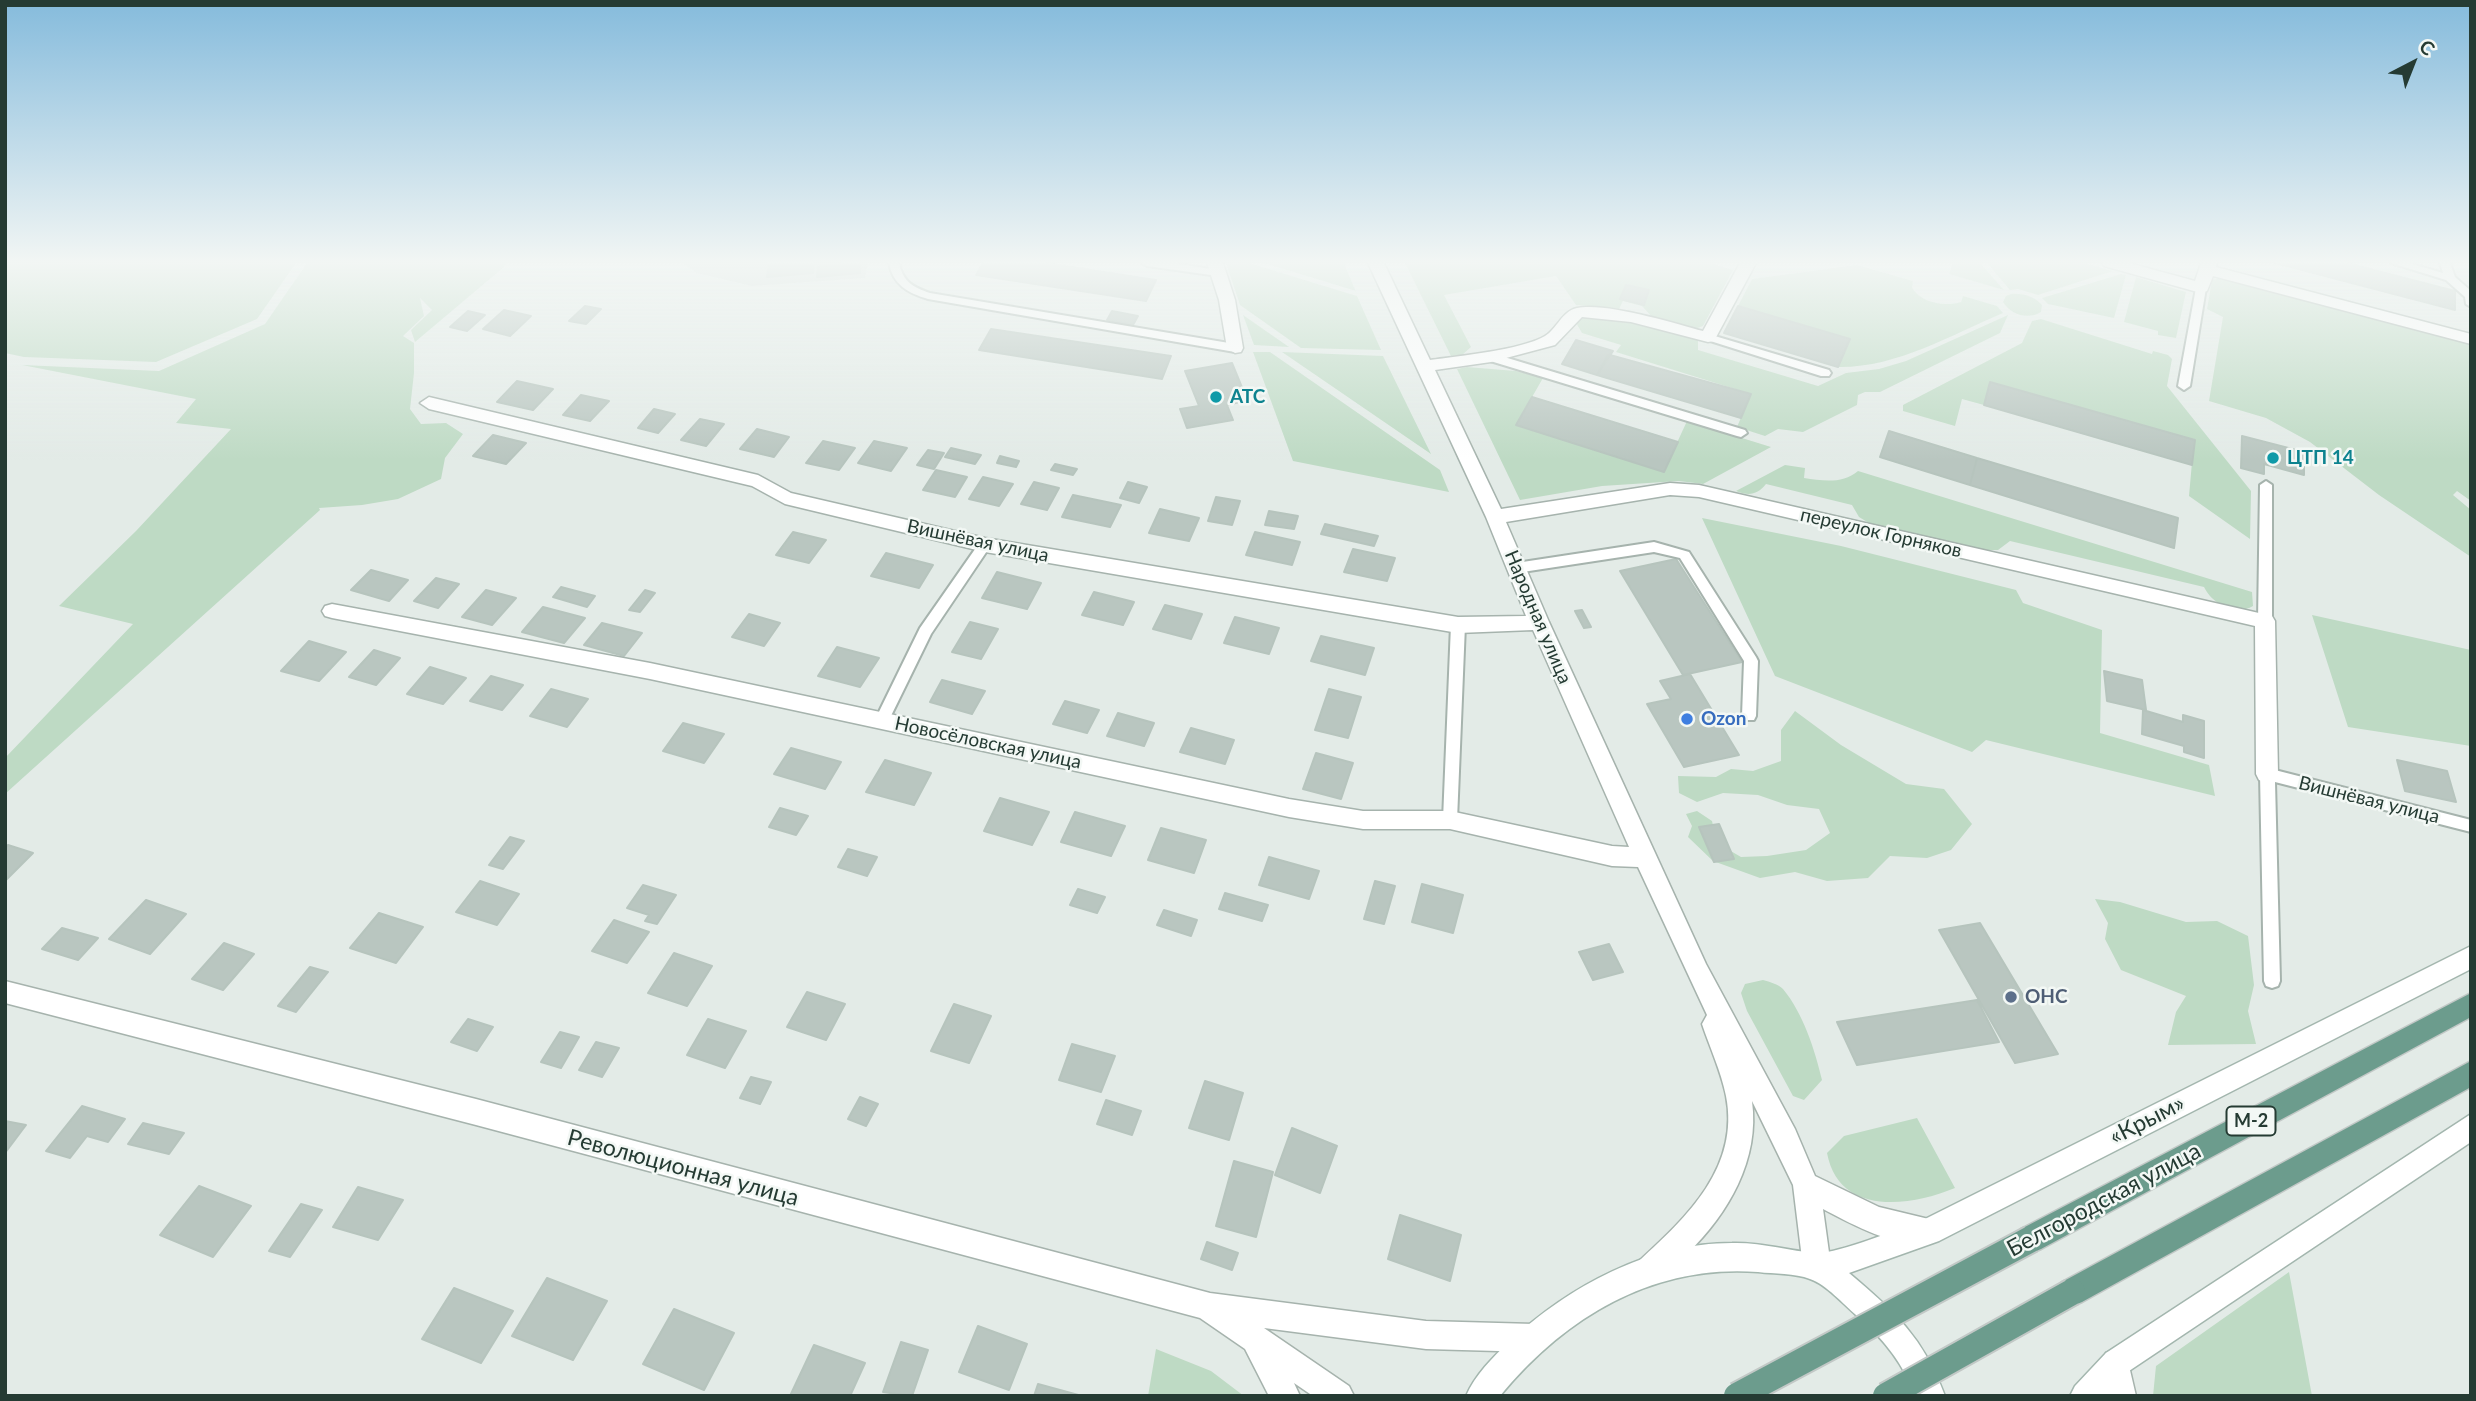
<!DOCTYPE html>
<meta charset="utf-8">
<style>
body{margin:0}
#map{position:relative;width:2476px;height:1401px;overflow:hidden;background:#e3ebe7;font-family:Lato,sans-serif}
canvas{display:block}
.frame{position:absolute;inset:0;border:7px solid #253b33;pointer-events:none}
.north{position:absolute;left:2378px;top:28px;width:70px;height:70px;-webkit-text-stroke:5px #f3f8f5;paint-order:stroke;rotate:42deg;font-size:19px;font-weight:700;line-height:28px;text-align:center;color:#253b33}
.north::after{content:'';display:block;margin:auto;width:24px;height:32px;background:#253b33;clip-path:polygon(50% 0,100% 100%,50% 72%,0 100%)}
</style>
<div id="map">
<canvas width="2476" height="1401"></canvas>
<div class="frame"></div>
<div class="north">С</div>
</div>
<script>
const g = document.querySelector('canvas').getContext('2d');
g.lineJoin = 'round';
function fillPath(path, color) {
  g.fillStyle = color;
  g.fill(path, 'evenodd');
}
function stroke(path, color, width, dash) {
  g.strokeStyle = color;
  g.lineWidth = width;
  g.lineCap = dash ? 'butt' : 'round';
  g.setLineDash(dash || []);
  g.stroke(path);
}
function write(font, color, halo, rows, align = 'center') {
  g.font = font + ' Lato,sans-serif';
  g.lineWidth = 5;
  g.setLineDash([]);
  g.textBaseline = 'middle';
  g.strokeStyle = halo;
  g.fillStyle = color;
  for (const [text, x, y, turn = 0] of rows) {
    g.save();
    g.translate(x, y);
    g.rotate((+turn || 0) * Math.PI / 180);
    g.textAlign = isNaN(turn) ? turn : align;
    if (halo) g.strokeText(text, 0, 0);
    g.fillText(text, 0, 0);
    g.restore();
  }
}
fillPath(new Path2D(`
 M683,263H868L865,278L752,286L696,273Z`), '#d1dbd6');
fillPath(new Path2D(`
 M5,263H296L257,319L156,362L24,357L5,353Z
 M307,263H505L504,267L415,342L411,330L432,310L420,298L424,316L403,336L414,343V373L410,409L421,424L446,423L463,434L445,458L441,479L398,499L362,505L319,508L320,510L5,794V758L133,624L59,606L136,531L231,429L176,423L196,399L22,365L159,371L265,324Z
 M1226,263H1249L1357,296L1381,350L1301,348L1240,305Z
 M1264,263H1344L1356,292V291Z
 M1405,263H1710L1733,270L1703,326L1695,329L1652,317L1642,306L1623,301L1619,309L1576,305L1556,276L1444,295L1471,347L1462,355L1451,356Z
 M1953,263H1980L2004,290L1949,274Z
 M1987,263H2084L2113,271L2038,295L2018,289L2010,290Z
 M1857,265L1913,281L1912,288C1922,303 1944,307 1961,302L1963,296L1997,306L2003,313C1951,335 1896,368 1838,367L1849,340L1738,306L1752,279Z
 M2121,274L2126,275L2114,318L2048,304L2042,298Z
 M2136,277L2186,292L2176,338L2158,335V331L2124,322Z
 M2221,278L2471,343V501L2457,491L2453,495L2471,510V557L2379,495L2310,442L2266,418L2209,401L2223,317L2207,309L2212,280Z
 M2011,294C2023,293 2034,296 2042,305L2041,312C2028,320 2011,315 2003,302L2006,296Z
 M1243,315L1289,347L1254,345Z
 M2008,315L2000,333L1880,392H1865L1858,395L1857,405L1803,432L1778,429L1765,436L1737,427L1751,394L1616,352L1621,345L1582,333L1575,321C1606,307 1666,330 1698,340V350L1818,386L1846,373L1879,369L1906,361Z
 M2041,319L2152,354L2153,351L2168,355L2172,359L2167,386L2251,491L2250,539L2189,496L2194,440L1991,382L1984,405L1962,399L1955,426L1903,411V405L2022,343L2032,321Z
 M1253,352H1270L1440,470L1449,492L1293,461Z
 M1282,352L1383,356L1431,454Z
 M1467,367L1516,371L1543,378L1516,425L1664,471L1687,421L1771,447L1703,484L1679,481L1602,486L1520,500L1457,369Z
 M1785,465L1805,468L1804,478C1823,481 1843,484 1858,471L2252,592L2253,606C2236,616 2212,604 2204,587L2010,541L1998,550H1987L1869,523L1859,517L1852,505L1766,484C1757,495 1749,496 1736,491Z
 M1702,518L1841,546L2016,590L2023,603L2102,630L2100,733L2209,765L2215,796L1986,740L1972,752L1775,676Z
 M2312,615L2471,650V746L2348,727Z
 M1795,711L1841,745L1906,784L1944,789L1972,824L1951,850L1927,858L1890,856L1868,878L1827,881L1795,872L1760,878L1713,861L1688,837L1692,826L1686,814L1697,811L1712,821L1717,843L1741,857L1767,856L1806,850L1830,833L1819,809L1787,805L1758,795L1723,793L1697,802L1679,793L1678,776L1716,777L1731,769L1753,771L1781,761V730Z
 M2095,899L2120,902L2186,922L2217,921L2248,936L2254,985L2248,1011L2256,1044L2168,1045L2176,1012L2186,996L2121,970L2105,939L2108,923Z
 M1763,980C1770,982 1778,984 1783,989C1803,1013 1815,1050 1822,1080L1804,1100L1793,1096L1747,1011L1741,993L1745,984Z
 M1917,1118L1955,1188C1909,1207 1839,1216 1827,1153L1844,1136Z
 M2289,1272L2312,1396H2153L2156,1366Z
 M1156,1349L1211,1371L1244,1396H1148Z`), '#bedac4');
const building = new Path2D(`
 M769,263H814L813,273L767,277Z
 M843,263H860V273L817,277L818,267Z
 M983,263H1046L1156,280L1146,301L976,275Z
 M2275,263H2347L2455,291V310Z
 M1626,285L1649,290L1644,305L1620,299Z
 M585,306L601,309L586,324L569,321Z
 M1738,306L1850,339L1838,367L1724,333Z
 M504,310L531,316L510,336L483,329Z
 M468,311L485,315L467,331L450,327Z
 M1112,311L1138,316L1133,325L1107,320Z
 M991,329L1171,356L1162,379L979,350Z
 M1576,340L1613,351L1597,375L1562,364Z
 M1608,355H1610L1751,394L1741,418L1597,375Z
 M1232,363L1243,390L1235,391L1240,402L1227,405L1233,420L1187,428L1180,409L1199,406L1185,371Z
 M517,381L553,389L533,410L497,402Z
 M1990,382L2195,440L2192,465L1984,405Z
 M581,395L609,401L590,421L563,415Z
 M1532,397L1678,442L1664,472L1516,425Z
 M654,409L675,414L658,433L638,428Z
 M700,419L724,424L706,446L681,440Z
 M757,429L789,437L774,457L740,449Z
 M1889,431L1977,458L1970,485L1880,457Z
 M493,435L526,443L506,464L473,456Z
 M2242,436L2304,452V475L2264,464V474L2241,468Z
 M823,441L855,448L839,470L806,463Z
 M874,441L907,448L891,471L858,463Z
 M951,448L981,455L975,464L945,457Z
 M928,450L944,453L934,469L917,465Z
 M1000,456L1019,461L1016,467L997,463Z
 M1977,458L2178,518L2174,548L1970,485Z
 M1055,464L1077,469L1073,475L1051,470Z
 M936,470L967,477L955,497L923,490Z
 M983,477L1013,484L999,506L969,499Z
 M1034,482L1059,488L1047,510L1021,504Z
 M1128,482L1147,487L1139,503L1120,498Z
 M1073,495L1121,505L1110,527L1062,517Z
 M1216,497L1240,501L1232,525L1208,521Z
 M1160,509L1199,518L1189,541L1149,533Z
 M1269,511L1298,516L1294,529L1265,525Z
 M1325,524L1378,536L1374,546L1321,534Z
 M793,532L826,540L809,563L776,555Z
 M1255,532L1300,542L1292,565L1246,555Z
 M1353,549L1395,558L1387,581L1344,572Z
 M886,553L933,565L919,588L871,576Z
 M1676,559L1742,662L1683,675L1620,571Z
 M371,570L408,580L389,601L351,590Z
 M997,572L1041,583L1027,609L982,598Z
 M436,578L459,584L438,608L414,601Z
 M561,587L595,596L587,607L553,597Z
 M486,590L516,598L492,625L462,617Z
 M645,590L655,593L640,612L629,610Z
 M1094,592L1134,602L1123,625L1082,615Z
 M1165,605L1202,614L1191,639L1153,629Z
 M543,607L585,618L564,643L522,632Z
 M1582,610L1591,627L1584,628L1575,611Z
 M749,614L780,623L764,646L732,637Z
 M1235,617L1279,628L1269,654L1224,643Z
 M970,622L998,629L981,659L952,652Z
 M602,623L642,633L624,656L584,645Z
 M1321,636L1374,648L1365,675L1311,661Z
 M309,641L346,652L319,681L281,671Z
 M837,647L879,658L860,687L818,676Z
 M374,650L400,658L376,685L349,677Z
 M430,667L466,678L443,704L407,694Z
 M2104,671L2142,680L2146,710L2107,701Z
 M1690,674L1739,755L1684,767L1647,704L1671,699L1660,681Z
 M491,676L523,685L502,710L470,701Z
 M942,680L985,691L972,714L930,702Z
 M551,689L588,699L567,727L530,716Z
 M1329,689L1361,697L1348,738L1315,730Z
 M1065,701L1099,710L1087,733L1053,724Z
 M2143,710L2183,722V715L2204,721V758L2184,752V746L2142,734Z
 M1118,713L1154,723L1144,746L1107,736Z
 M683,723L724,734L704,763L663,751Z
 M1191,728L1234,740L1225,764L1180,752Z
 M791,748L841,762L825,789L774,774Z
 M1316,753L1353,763L1341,799L1303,789Z
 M885,760L931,773L914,805L866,792Z
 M2397,760L2447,771L2456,802L2405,791Z
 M1000,798L1049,812L1032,845L984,831Z
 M780,808L808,816L796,835L769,827Z
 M1075,812L1125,826L1111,856L1061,842Z
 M1719,824L1734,859L1714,862L1699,827Z
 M1161,828L1206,840L1194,873L1148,860Z
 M510,837L524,841L503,869L489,865Z
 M8,845L33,853L5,881V848Z
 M848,849L877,857L867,876L838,867Z
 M1269,857L1319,871L1309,899L1259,885Z
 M480,881L519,894L497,925L456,912Z
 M1375,881L1395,886L1384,924L1364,919Z
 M1422,884L1463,895L1453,933L1412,922Z
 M643,885L676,895L657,924L645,921L649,915L627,908Z
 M1078,889L1105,897L1097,913L1070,905Z
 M1225,893L1268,905L1262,921L1219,909Z
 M146,900L186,914L150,954L109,939Z
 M1164,910L1197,920L1191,936L1157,925Z
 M379,913L423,927L396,963L350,948Z
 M614,920L649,932L627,963L592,951Z
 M1980,923L2058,1054L2015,1063L1939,930Z
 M62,928L98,938L78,960L42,949Z
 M224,943L254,954L223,990L192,979Z
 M1609,944L1623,972L1593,980L1579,952Z
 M674,953L712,966L687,1006L648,993Z
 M310,967L328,972L296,1012L278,1006Z
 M807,992L845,1004L826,1040L787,1027Z
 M1977,1000L1999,1042L1857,1065L1837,1022Z
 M954,1004L991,1016L969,1063L931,1051Z
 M468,1019L493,1027L477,1051L451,1042Z
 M708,1019L746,1031L725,1068L687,1055Z
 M560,1032L579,1037L561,1068L541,1062Z
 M596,1042L619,1048L602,1077L579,1070Z
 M1072,1044L1115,1056L1101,1092L1059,1080Z
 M751,1077L771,1082L760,1104L740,1098Z
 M1205,1081L1243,1093L1229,1140L1189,1128Z
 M860,1097L878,1104L866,1126L848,1119Z
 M1106,1100L1141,1111L1132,1135L1097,1124Z
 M82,1106L125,1119L108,1142L87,1136L70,1158L46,1151Z
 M5,1121L26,1125L5,1153Z
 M143,1123L184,1133L169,1154L128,1144Z
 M1292,1128L1337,1146L1320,1193L1275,1175Z
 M1234,1161L1273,1172L1256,1237L1216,1226Z
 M199,1186L251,1206L213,1257L160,1235Z
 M358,1187L403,1200L378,1240L333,1227Z
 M301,1204L322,1210L290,1257L269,1251Z
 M1400,1215L1461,1235L1450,1281L1388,1259Z
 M1207,1242L1238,1253L1232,1270L1201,1259Z
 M547,1278L607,1301L573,1360L512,1336Z
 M454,1288L513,1311L481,1363L422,1339Z
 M674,1309L734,1333L704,1390L643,1364Z
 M978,1326L1027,1344L1009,1390L959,1372Z
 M901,1342L928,1350L912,1396L883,1392Z
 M814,1345L865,1363L850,1396H790Z
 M1038,1384L1082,1396H1034Z`);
fillPath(building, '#b9c6c0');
stroke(building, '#b6c4bd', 2);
const service = new Path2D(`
 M889,263H899C903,282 913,287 930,293L1235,344L1241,348L1235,352L928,299C908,293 893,285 889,263Z
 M1142,263H1172L1218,270L1223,273L1218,276L1147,266Z
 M2391,263H2409L2443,273L2440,263H2450L2455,277L2471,291V307L2466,304L2465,297L2446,280Z
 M2201,285L2206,288L2190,386L2184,390L2178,386L2196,288Z
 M1708,334L1829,370L1831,373L1829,376H1821L1704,339L1702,337Z
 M1491,353L1745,430L1747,433L1741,437L1737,436L1487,360V354Z
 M2266,481L2272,485V621L2265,626L2258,621L2260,485Z
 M985,540L991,545L931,634L887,724H877L875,720L920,628L980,542Z
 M1654,542L1689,552L1756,657L1758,661L1756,716L1754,720H1744L1742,716L1744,661L1680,558L1654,552L1516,573L1510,568L1516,563Z
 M1458,620L1465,625L1457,820L1455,824L1450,826L1445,824L1443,820L1451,625Z
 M2267,768L2471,820V832L2275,782L2280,981L2278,986L2272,988L2266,986L2264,981L2260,774L2262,770Z`);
const minor = new Path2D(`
 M1207,263H1223L1235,300L1243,348L1241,352L1235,353L1227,348L1219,300Z
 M1368,263H1384L1430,360C1459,356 1521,350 1545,336C1557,329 1562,311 1577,308C1606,302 1673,323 1703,331L1740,263H1756L1714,341L1708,342L1631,322L1582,317L1555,345L1491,362L1435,370L1501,509L1670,483L1699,485L2272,616L2275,621L2278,774L2275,780L2267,783L2259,780L2256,774L2255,626L1699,497L1670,495L1506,522L1549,622L1706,964L1795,1129L1815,1176L1879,1207L1937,1221L1941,1231L1937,1241C1906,1254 1851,1224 1823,1209L1831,1267L1827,1277L1817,1281L1807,1277L1803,1267L1793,1185L1752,1101C1760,1160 1728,1214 1687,1254C1676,1265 1665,1278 1650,1284L1640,1280L1636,1270L1640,1260C1687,1217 1740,1167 1726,1096C1721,1071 1710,1048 1702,1024L1707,1015L1638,867L1612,866L1450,829H1363L1289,817L650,679L332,618L325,616L322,611L325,606L332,604L650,663L1289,799L1363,811H1450L1612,846L1629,847L1533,630L1458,633L985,552L785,504L752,486L429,409L420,403L429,397L758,475L791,493L985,538L1458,617L1526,616L1486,517Z
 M2102,263H2129L2195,281L2201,263H2217L2216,267L2471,334V344L2213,276L2207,291L2201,293L2104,266Z`);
const tertiary = new Path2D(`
 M5,981L476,1099L1210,1293L1426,1321L1534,1324L1544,1328L1548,1338L1544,1348L1534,1352L1426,1349L1264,1328L1349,1386L1354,1396H1313L1294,1383L1300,1396H1269L1245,1349L1200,1318L476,1125L5,1003Z
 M2116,1349L2126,1353L2136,1396H2106L2102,1363L2106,1353Z`);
const secondary = new Path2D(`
 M2471,946V969L1939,1241L1849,1273C1894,1311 1924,1338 1945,1396H1915C1904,1364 1882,1337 1856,1315C1843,1304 1827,1285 1810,1279C1795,1273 1774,1274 1758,1272C1653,1264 1565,1317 1500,1396H1466C1475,1375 1493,1357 1509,1342C1569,1286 1649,1243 1732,1243C1761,1242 1789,1251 1816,1253C1837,1254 1901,1228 1923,1220Z
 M2471,1114V1142L2126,1373L2105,1396H2070L2075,1386L2106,1353Z`);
const primary = new Path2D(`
 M2471,993V1017L2041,1249L2031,1253L2021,1249L2017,1239L2021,1229Z
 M2471,1061V1087L2082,1302L2072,1306L2062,1302L2058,1292L2062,1282Z`);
stroke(service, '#a6b3ad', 4);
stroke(minor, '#a6b3ad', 3);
stroke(tertiary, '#a6b3ad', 3);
stroke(secondary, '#a3b6ae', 3);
stroke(primary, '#c2c8c6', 3);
fillPath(service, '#fff');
fillPath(minor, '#fff');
fillPath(tertiary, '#fff');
fillPath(secondary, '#fff');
fillPath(primary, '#6c9c8d');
const primaryBridge = new Path2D(`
 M1737,1396L2031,1239
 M1886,1396L2072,1292`);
stroke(primaryBridge, '#c2c8c6', 30, []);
stroke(primaryBridge, '#6c9c8d', 26);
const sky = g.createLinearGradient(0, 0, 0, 460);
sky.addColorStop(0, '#85bbdc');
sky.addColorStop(0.57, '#f2f6f4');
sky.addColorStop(1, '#f2f6f400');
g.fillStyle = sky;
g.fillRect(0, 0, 2476, 460);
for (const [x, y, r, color] of [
 [1216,397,7,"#0f9aa8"],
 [2273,458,7,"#0f9aa8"],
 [1687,719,7,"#3f7fe0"],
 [2011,997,7,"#5c6f8a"]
]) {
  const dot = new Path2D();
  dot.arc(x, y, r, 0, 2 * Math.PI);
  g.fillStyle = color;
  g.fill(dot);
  stroke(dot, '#f3f8f5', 2.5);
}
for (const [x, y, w] of [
 [2251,1121,49]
]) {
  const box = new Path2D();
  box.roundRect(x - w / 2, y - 14.5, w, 29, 5);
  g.fillStyle = '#f3f8f5';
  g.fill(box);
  stroke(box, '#253b33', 2);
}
write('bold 18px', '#253b33', null, [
 ["М-2",2251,1121]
]);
write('bold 19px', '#0d838f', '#f3f8f5', [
 ["АТС",1230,397],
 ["ЦТП 14",2287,458]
], 'left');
write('19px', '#253b33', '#f3f8f5', [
 ["переулок Горняков",1881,533,13],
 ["Вишнёвая улица",978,541,12],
 ["Народная улица",1538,617,67],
 ["Новосёловская улица",988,743,12],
 ["Вишнёвая улица",2369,800,14]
]);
write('bold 19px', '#366cbe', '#f3f8f5', [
 ["Ozon",1701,719]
], 'left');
write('bold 19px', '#4e5e75', '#f3f8f5', [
 ["OHC",2025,997]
], 'left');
write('23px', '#253b33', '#f3f8f5', [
 ["«Крым»",2147,1120,-27],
 ["Революционная улица",683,1168,15],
 ["Белгородская улица",2104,1200,-28]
]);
</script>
